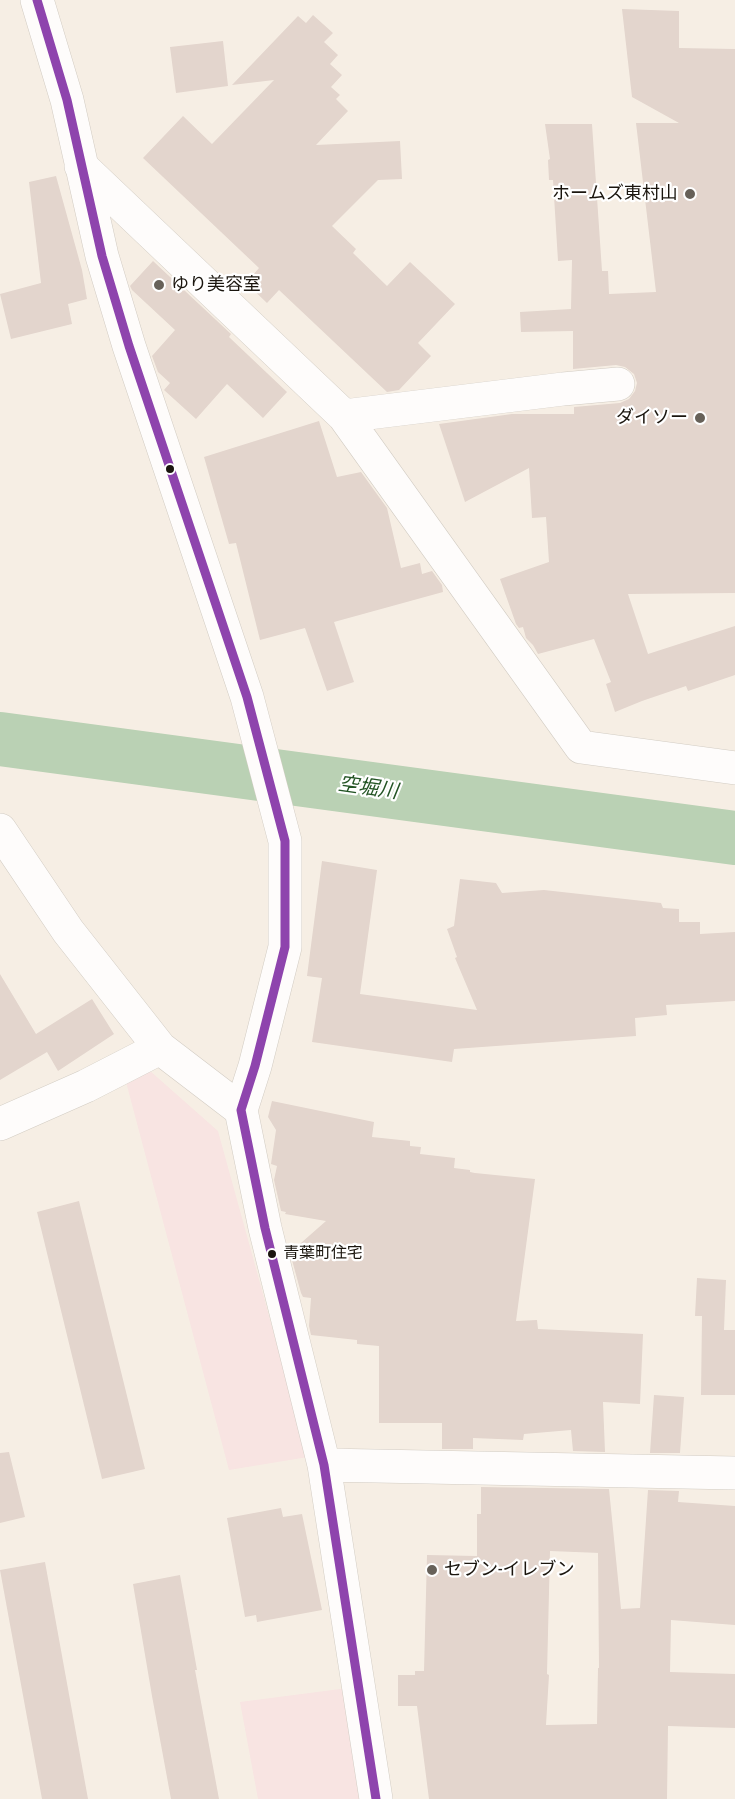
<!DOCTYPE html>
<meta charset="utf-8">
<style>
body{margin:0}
canvas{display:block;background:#f6eee4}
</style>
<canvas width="735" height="1799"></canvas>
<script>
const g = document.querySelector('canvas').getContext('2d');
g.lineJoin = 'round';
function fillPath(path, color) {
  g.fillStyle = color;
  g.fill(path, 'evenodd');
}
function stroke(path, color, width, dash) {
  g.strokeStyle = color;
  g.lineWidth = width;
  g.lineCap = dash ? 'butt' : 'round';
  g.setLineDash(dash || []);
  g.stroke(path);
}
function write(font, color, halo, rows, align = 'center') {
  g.font = font + ' "Roboto Condensed","Noto Sans JP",sans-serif';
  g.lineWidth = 4.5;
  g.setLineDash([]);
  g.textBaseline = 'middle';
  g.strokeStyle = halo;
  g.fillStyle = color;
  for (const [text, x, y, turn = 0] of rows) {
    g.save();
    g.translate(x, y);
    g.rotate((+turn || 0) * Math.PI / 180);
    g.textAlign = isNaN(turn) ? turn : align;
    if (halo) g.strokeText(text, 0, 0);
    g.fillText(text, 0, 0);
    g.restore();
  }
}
fillPath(new Path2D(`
 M149,1070L218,1131L308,1457L229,1470L126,1082Z
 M348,1688L365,1799H258L240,1702Z`), '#f8e4e2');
stroke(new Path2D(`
 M0,739L735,838`), '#bad1b4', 54);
fillPath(new Path2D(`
 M622,9L679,11V48L735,49V593L628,594L648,654L735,626V675L688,691L686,686L642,701L615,712L606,684L611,682L594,639L538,654L533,645L526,638L523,627L519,628L516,624L500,579L549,562L546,517L532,518L529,468L465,502L439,424L512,414H574V407L620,403L629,399L635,391L637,383L634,374L625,367L616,365L573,369V331L521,332L520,312L571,309L572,260L558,261L553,180H549L548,160L550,159L545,124H592L602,271H608L609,294L656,292L636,123H679L632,97Z
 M313,15L333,33L324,42L338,55L330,64L342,75L331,87L340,95L336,99L348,111L316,145L400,141L402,179L378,180L332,226L356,249L353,253L387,286L410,262L455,304L418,343L431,356L399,390L387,392L279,290L267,303L246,283L259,268L143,158L183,116L212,144L274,80L232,85L298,16L306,23Z
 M223,41L228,86L176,93L170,47Z
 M56,176L82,270L87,299L68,304L72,324L11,339L0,294L41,283L29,182Z
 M153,261L231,334L229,337L287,392L263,418L227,384L196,419L164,390L170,383L158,372L152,356L175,330L132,290L130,286Z
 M319,421L337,477L361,472L387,508L401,568L420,563L422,574L432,571L442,585L443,592L334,622L354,682L327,691L305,628L260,640L236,543L229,544L204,457Z
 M322,861L377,870L360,994L477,1010L455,958L457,957L447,929L454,926L460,879L496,883L502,893L544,890L661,903L663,908L679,909V922H700V934L735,932V1001L666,1005L667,1015L635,1018L636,1036L454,1049L452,1062L312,1042L322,978L307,976Z
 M0,974L36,1034L92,999L114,1034L58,1071L47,1052L0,1080Z
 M272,1101L374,1122L372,1137L410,1141V1146L421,1147L420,1154L455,1158L454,1168L470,1170V1172L475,1173L535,1179L516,1321L537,1320L538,1329L643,1334L640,1404L603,1402L605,1452L573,1451L571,1430L524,1434L523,1440L473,1438V1449H442V1423H379V1346L357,1344V1340L311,1335L309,1326L311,1298L303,1297L301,1293L292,1260L293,1250L326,1221L285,1214L286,1212L281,1211L274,1180L277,1166L271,1164L276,1130L268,1117Z
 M79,1201L145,1469L102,1479L37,1212Z
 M697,1278L726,1280L724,1330H735V1395H701L702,1316H695Z
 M654,1395L684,1397L680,1453H650Z
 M9,1452L25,1517L0,1523V1453Z
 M481,1487L609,1489L621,1609L640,1608L648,1490L679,1491L678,1502L735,1506V1625L671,1620L670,1672L735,1674V1728L668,1726L667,1799H429L417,1706H398V1675H415V1671H424L427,1555L477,1556V1514H481ZM550,1551L600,1553H598L599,1668H598L597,1724L546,1725L549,1675L547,1674Z
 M281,1508L283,1517L302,1514L322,1610L257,1622L256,1615L245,1617L227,1518Z
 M45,1562L88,1799H42L0,1570Z
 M180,1575L197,1670H195L219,1799H171L152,1696L133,1584Z`), '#e3d5cd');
const street = new Path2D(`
 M37,0L67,100L102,256L129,346L247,697L285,841V947L255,1066L241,1110L265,1228L324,1465L376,1799
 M81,166L344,416L581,747L735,768
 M344,416L563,389L618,384
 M0,830L68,931L160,1048L241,1110
 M0,1124L86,1086L160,1048
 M324,1465L735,1473`);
stroke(street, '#d2ccc3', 34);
stroke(street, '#fefcfb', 33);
stroke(new Path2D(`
 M37,0L67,100L102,256L129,346L247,697L285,841V947L255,1066L241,1110L265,1228L324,1465L376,1799`), '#8e44ad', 9);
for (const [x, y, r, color] of [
 [690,194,6,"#676159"],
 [159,285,6,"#676159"],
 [700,418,6,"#676159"],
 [170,469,5,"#1a150e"],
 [272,1254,5,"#1a150e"],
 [432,1570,6,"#676159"]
]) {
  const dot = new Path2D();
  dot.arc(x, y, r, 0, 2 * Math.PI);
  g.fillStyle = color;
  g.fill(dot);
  stroke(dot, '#fff', 2);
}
write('16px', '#1a150e', '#fff', [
 ["青葉町住宅",283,1254]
], 'left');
write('18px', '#1a150e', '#fff', [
 ["ホームズ東村山",678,194],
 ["ゆり美容室",171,285,"left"],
 ["ダイソー",688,418],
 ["セブン-イレブン",444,1570,"left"]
], 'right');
write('italic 20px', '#235424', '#fff', [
 ["空堀川",368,789,8]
]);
</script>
